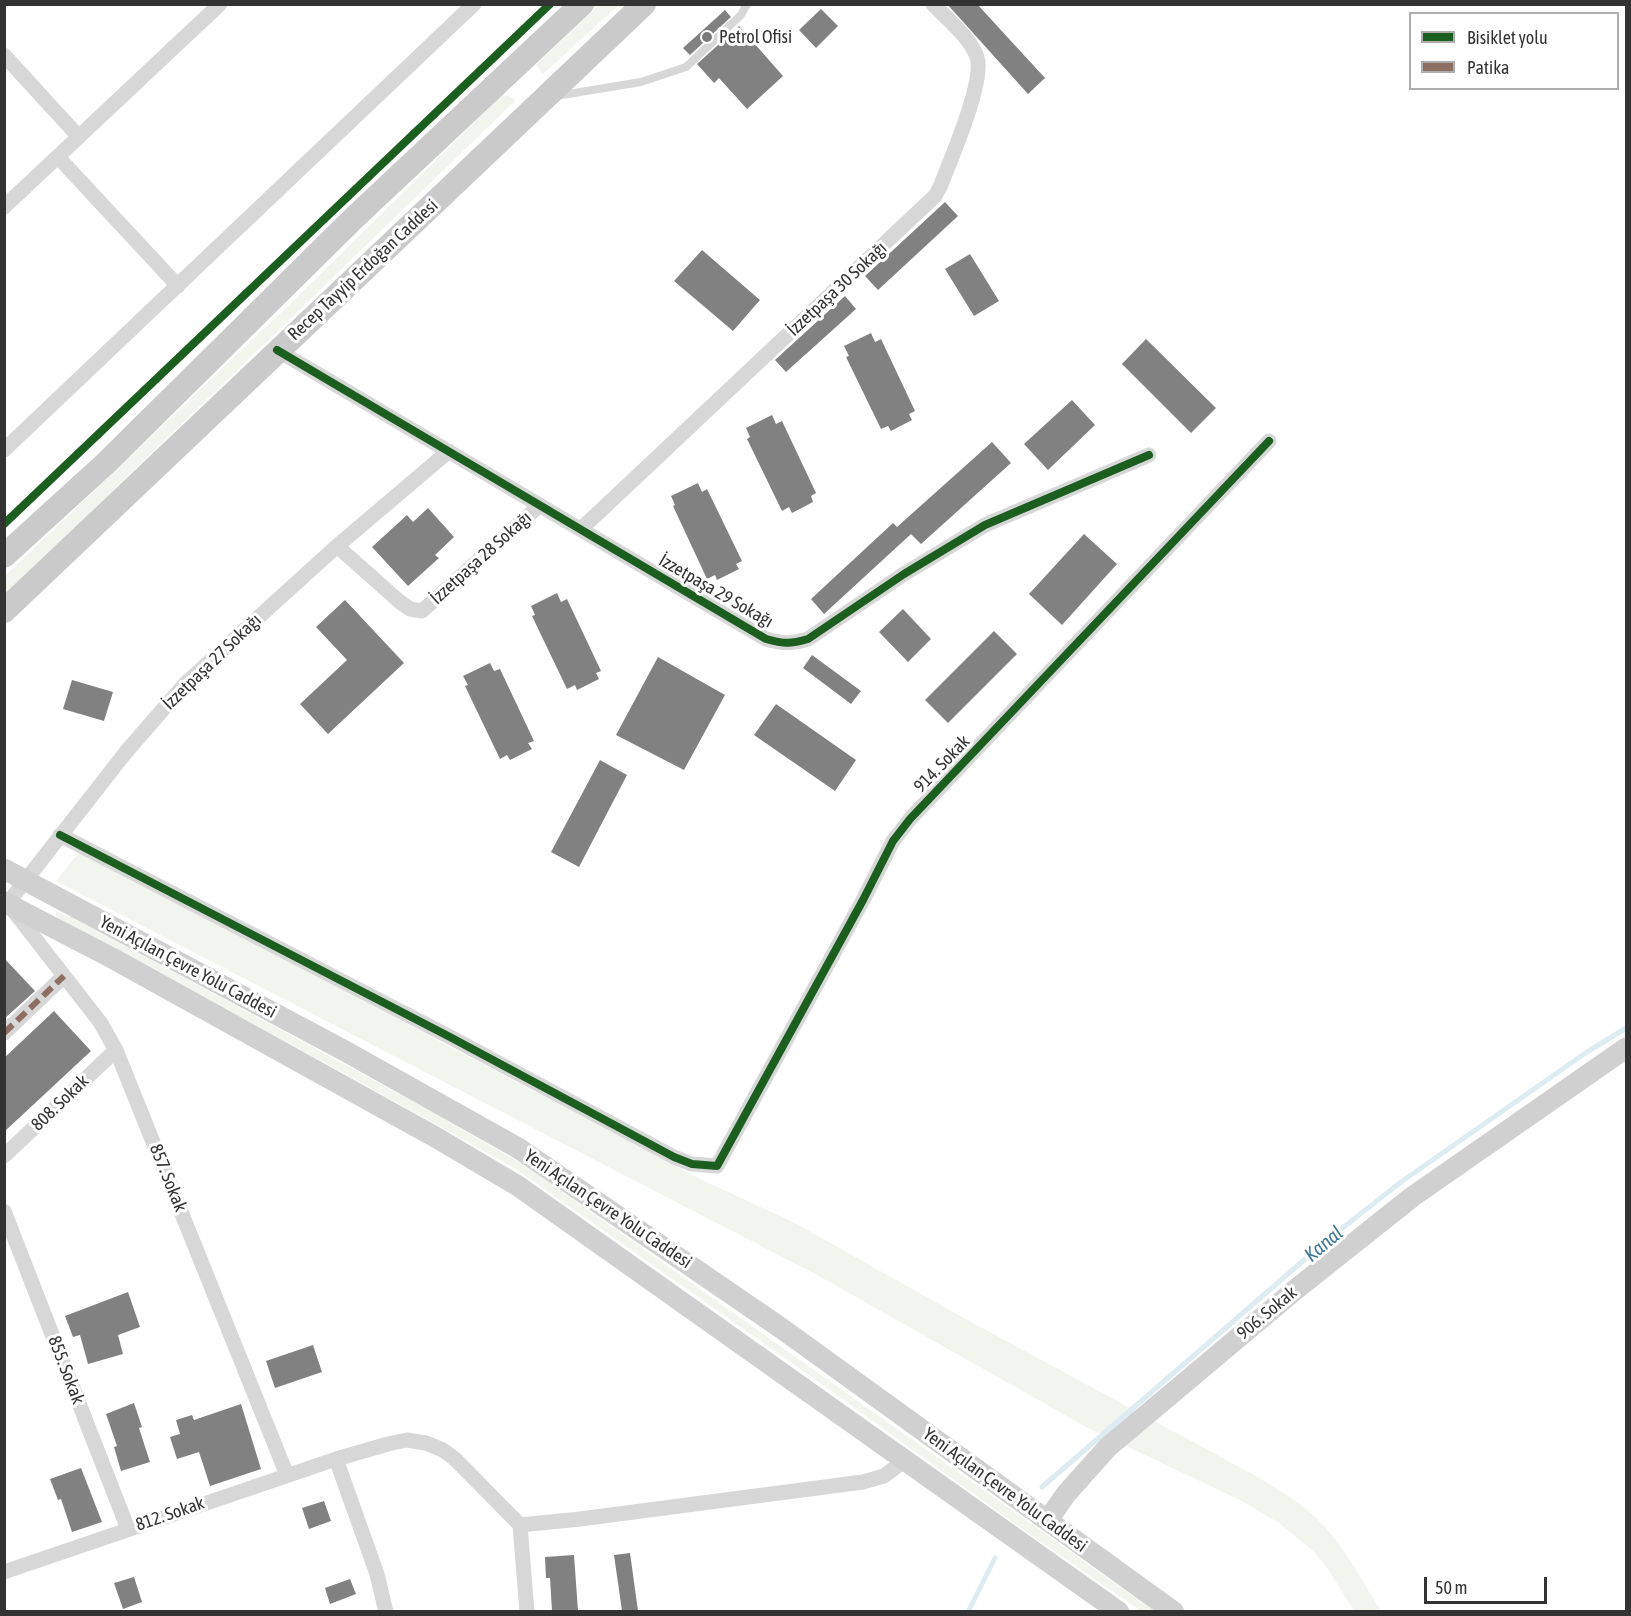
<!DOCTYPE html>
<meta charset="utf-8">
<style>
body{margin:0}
#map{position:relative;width:1631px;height:1616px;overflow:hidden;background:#fff;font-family:"Asap Condensed",sans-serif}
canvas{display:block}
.frame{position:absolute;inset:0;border:6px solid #333;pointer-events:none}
.legend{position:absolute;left:1409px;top:12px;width:210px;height:78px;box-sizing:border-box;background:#fff;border:2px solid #adadad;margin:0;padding:8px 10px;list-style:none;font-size:18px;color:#333}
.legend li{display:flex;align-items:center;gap:12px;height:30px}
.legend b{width:30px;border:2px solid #adadad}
.scale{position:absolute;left:1424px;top:1577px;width:123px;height:27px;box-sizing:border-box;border:3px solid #333;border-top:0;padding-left:8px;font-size:18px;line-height:21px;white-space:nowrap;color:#333;-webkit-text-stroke:4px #fff;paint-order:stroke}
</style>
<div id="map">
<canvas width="1631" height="1616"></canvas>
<div class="frame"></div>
<ul class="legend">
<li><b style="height:8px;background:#1b5e20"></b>Bisiklet yolu</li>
<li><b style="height:8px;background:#8d6e63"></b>Patika</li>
</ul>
<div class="scale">50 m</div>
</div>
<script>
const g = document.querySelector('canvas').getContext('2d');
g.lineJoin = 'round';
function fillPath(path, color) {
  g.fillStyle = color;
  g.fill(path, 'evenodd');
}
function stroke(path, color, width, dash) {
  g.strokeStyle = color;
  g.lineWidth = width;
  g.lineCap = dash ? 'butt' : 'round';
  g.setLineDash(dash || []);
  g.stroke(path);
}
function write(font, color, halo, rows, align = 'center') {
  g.font = font + ' "Asap Condensed",sans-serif';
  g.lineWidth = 6;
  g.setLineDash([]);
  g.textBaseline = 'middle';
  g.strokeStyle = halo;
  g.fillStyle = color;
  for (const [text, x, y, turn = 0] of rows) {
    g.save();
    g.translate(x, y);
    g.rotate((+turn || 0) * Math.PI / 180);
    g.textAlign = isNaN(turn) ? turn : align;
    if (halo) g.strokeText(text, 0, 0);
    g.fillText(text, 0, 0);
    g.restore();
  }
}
fillPath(new Path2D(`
 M599,5H619L543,74L536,65Z
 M507,95L516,100L5,595V576L290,304L501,96Z
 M80,851L698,1178L795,1223L962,1317L1254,1475C1275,1488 1297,1500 1315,1517C1343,1543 1361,1579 1381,1611H1354L1328,1569L1314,1552L1279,1523L1242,1501L1086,1427L817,1275L56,881Z
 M56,912L76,919L423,1107L529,1168L1154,1611H1141L1025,1531L826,1387L516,1169L338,1070L61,920L56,915Z`), '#f1f5ed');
stroke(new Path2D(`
 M1042,1487L1326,1241L1401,1182L1584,1054L1626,1028
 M968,1612L995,1558`), '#ddebf3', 5);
fillPath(new Path2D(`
 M947,4H977L1045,78L1028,94Z
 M821,9L838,26L816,48L799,30Z
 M725,10L731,17L690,55L683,48Z
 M739,26L783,76L747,109L719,78L714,83L697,64Z
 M945,202L958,216L878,290L865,276Z
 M702,250L760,300L733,331L674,281Z
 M970,254L999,301L974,316L945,269Z
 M845,296L856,309L786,372L775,360Z
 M871,333L875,342L881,339L915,411L909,414L912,420L891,431L888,426L881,429L846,357L849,356L844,346Z
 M1146,339L1216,408L1191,433L1122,364Z
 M1072,400L1095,425L1048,470L1024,444Z
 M772,415L776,424L782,421L816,493L811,496L813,502L792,513L789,507L782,511L747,439L750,437L746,428Z
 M992,442L1011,463L921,544L911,534L824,614L811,599L893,523L897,527Z
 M698,483L702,492L707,489L742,561L736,564L739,569L717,580L715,575L707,579L673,506L675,505L671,496Z
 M428,508L454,537L435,555L439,558L408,586L372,547L407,515L413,522Z
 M1084,534L1117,564L1062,625L1029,594Z
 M557,593L561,602L567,599L601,671L596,673L599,679L577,690L575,685L567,689L532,616L535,615L531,606Z
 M345,600L404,663L328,734L300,704L347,660L316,627Z
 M903,609L931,639L908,662L879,632Z
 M994,631L1017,654L948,723L925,700Z
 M812,655L861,691L851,704L803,668Z
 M658,657L725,695L684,770L616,735Z
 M490,663L494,671L500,669L534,741L528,743L532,749L510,760L507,755L500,759L465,686L468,685L463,676Z
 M72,680L113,692L104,721L63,709Z
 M776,704L856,760L835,791L754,735Z
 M600,760L627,775L579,867L551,852Z
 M4,958L35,991L4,1019Z
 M54,1011L91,1051L4,1132V1058Z
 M128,1292L140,1327L118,1335L123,1354L88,1364L80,1335L73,1337L65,1316Z
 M313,1345L322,1372L275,1388L266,1361Z
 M134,1403L142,1427L139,1428L150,1462L121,1471L114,1447L117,1446L106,1414Z
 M241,1404L261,1469L210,1486L199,1452L177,1459L170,1437L180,1434L176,1420L192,1415L194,1420Z
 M81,1468L102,1522L72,1532L61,1499L58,1500L50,1479Z
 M324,1501L331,1521L309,1529L302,1508Z
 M630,1553L638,1611H622L614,1555Z
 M574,1555L578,1611H552L550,1578H546L545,1557Z
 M134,1577L142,1602L123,1609L114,1583Z
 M350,1579L356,1594L330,1604L325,1588Z`), '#818181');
stroke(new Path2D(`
 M556,96L641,82L686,67L741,15L747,4`), '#d7d7d7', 8);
stroke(new Path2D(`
 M4,55L79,137
 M58,157L178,286
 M4,207L220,4
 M277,350L766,639C784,644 791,644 808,639L904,574L985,525L1149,455
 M4,450L474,4
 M581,529L935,196L941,185C951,158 985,81 977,57C969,36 948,20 933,4
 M337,546L400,602L410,609L422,611L540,505
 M60,835L450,1037L674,1157L692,1164L717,1166L863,900L893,841L910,819L1269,441
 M4,908L126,752L186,683L337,546L449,451
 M12,909L100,1022L116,1050L287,1475
 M4,1033L64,976
 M4,1156L116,1050
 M4,1211L128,1529
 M336,1459L377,1574L386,1612
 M520,1525L580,1519L863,1482L884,1476L905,1460
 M4,1572L336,1459L388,1444L407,1440L426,1443L443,1450L455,1459L520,1525L527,1612`), '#d7d7d7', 15);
stroke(new Path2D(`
 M4,869L345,1051L518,1148L781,1328L1174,1612
 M4,902L112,958L437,1138L518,1186L1119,1612
 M1048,1520L1066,1494L1108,1447L1295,1290L1412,1197L1626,1048`), '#d0d0d0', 21);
stroke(new Path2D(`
 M4,556L105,464L355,217L582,4
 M4,611L644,4`), '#cacaca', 24);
stroke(new Path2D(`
 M4,1033L64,976`), '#8d6e63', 6, [12, 6]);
stroke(new Path2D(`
 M277,350L766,639C784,644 791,644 808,639L904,574L985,525L1149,455
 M4,524L550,4
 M60,835L450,1037L674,1157L692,1164L717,1166L863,900L893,841L910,819L1269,441`), '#1b5e20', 8);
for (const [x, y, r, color] of [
 [707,37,6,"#7a7a7a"]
]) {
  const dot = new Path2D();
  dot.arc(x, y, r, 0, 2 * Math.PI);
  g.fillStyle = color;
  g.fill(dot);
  stroke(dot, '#fff', 2);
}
write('18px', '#333', '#fff', [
 ["Petrol Ofisi",719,37]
], 'left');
write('18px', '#333', '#fff', [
 ["Recep Tayyip Erdoğan Caddesi",363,270,-43],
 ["İzzetpaşa 30 Sokağı",837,289,-43],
 ["İzzetpaşa 28 Sokağı",481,558,-42],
 ["İzzetpaşa 29 Sokağı",716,591,30],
 ["İzzetpaşa 27 Sokağı",212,662,-44],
 ["914. Sokak",942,764,-46],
 ["Yeni Açılan Çevre Yolu Caddesi",188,967,28],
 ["808. Sokak",60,1103,-44],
 ["857. Sokak",168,1178,68],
 ["Yeni Açılan Çevre Yolu Caddesi",608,1209,34],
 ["906. Sokak",1267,1313,-40],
 ["855. Sokak",66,1370,69],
 ["Yeni Açılan Çevre Yolu Caddesi",1005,1490,36],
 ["812. Sokak",170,1514,-19]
]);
write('italic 20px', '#3f7597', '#fff', [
 ["Kanal",1324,1244,-40]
]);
</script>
